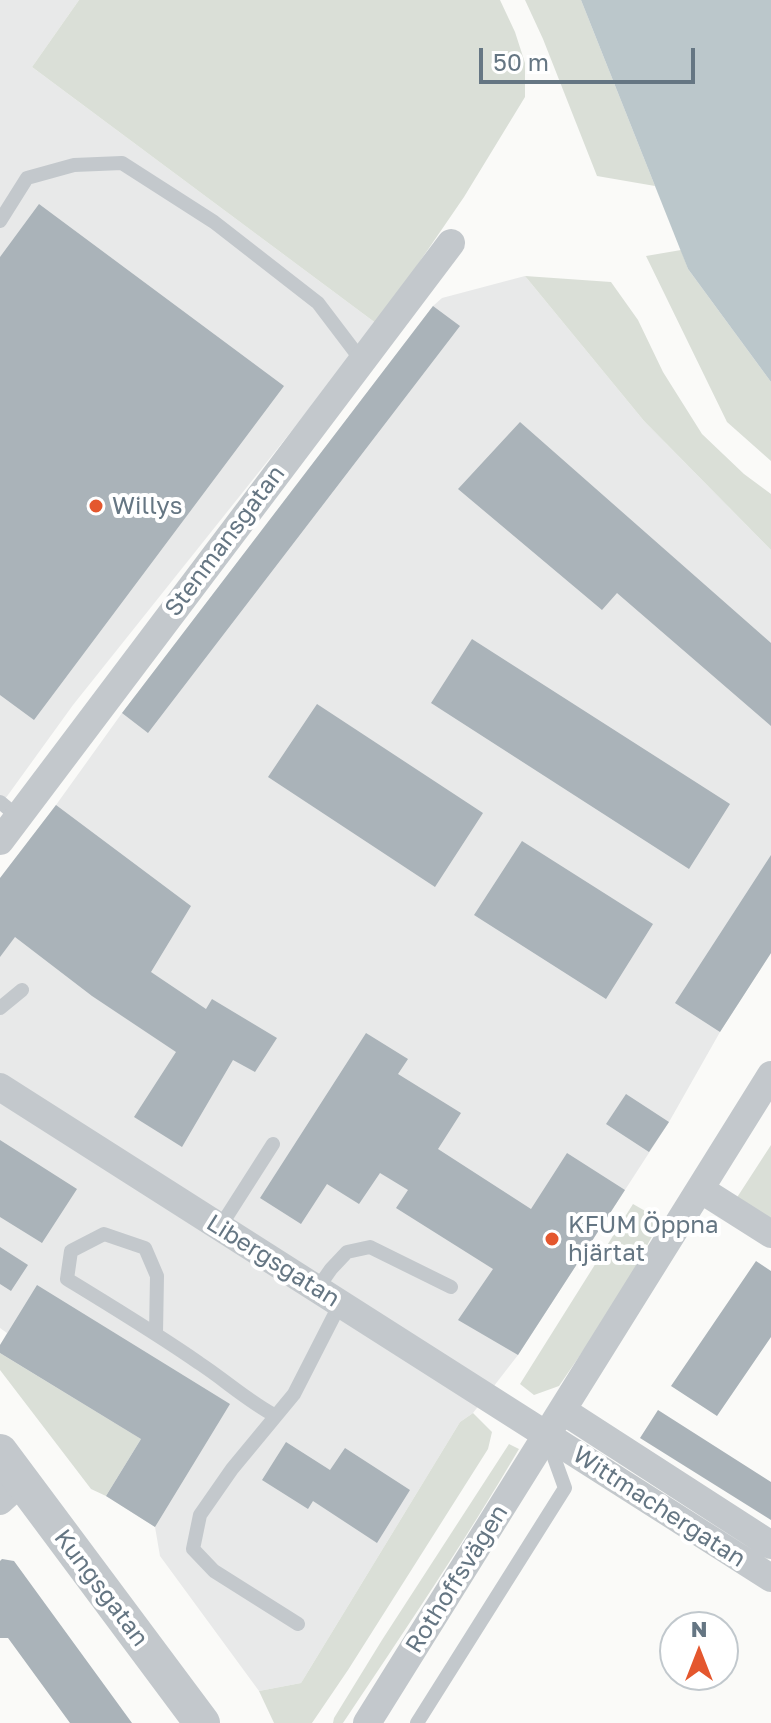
<!DOCTYPE html>
<meta charset="utf-8">
<style>
body{margin:0}
#map{position:relative;width:771px;height:1723px;overflow:hidden;background:#fafaf8;font-family:"Golos Text",sans-serif}
canvas{display:block}
.north{position:absolute;left:659px;top:1611px;width:80px;height:80px;box-sizing:border-box;background:#fff;border:2px solid #c1c8cd;border-radius:50%;rotate:0deg;font-size:22px;font-weight:700;line-height:32px;text-align:center;color:#657683}
.north::after{content:'';display:block;margin:auto;width:28px;height:36px;background:#e4572e;clip-path:polygon(50% 0,100% 100%,50% 72%,0 100%)}
.scale{position:absolute;left:479px;top:48px;width:216px;height:36px;box-sizing:border-box;border:4px solid #657683;border-top:0;padding-left:10px;font-size:24px;line-height:28px;white-space:nowrap;color:#657683;-webkit-text-stroke:6px #fff;paint-order:stroke}
</style>
<div id="map">
<canvas width="771" height="1723"></canvas>
<div class="north">N</div>
<div class="scale">50 m</div>
</div>
<script>
const g = document.querySelector('canvas').getContext('2d');
g.lineJoin = 'round';
function fillPath(path, color) {
  g.fillStyle = color;
  g.fill(path, 'evenodd');
}
function stroke(path, color, width, dash) {
  g.strokeStyle = color;
  g.lineWidth = width;
  g.lineCap = dash ? 'butt' : 'round';
  g.setLineDash(dash || []);
  g.stroke(path);
}
function write(font, color, halo, rows, align = 'center') {
  g.font = font + ' "Golos Text",sans-serif';
  g.lineWidth = 8;
  g.setLineDash([]);
  g.textBaseline = 'middle';
  g.strokeStyle = halo;
  g.fillStyle = color;
  for (const [text, x, y, turn = 0] of rows) {
    g.save();
    g.translate(x, y);
    g.rotate((+turn || 0) * Math.PI / 180);
    g.textAlign = isNaN(turn) ? turn : align;
    if (halo) g.strokeText(text, 0, 0);
    g.fillText(text, 0, 0);
    g.restore();
  }
}
fillPath(new Path2D(`
 M0,0H79L32,67L377,324L73,705L0,806Z
 M525,276L644,421L771,550V953L720,1032L669,1122L518,1355L473,1413L460,1422L301,1683L259,1691L160,1556L155,1527L106,1496L141,1440L0,1353V1345L7,1333L0,1328V878L56,805L122,713L433,306L442,298Z`), '#e8e9e9');
fillPath(new Path2D(`
 M79,0H500L515,32L525,63V97L464,197L377,324L32,67Z
 M525,0H581L655,186L597,176L543,39Z
 M681,250L688,269L771,382V461L727,422L646,256Z
 M525,276L611,282L638,320L663,372L702,434L744,474L771,494V550L644,421Z
 M771,1145V1221L736,1199Z
 M633,1204L661,1220L615,1304L559,1386L534,1395L520,1384Z
 M0,1353L141,1439L106,1496L91,1489L0,1370Z
 M473,1413L492,1432L488,1449L348,1670L312,1723H274L259,1691L301,1683L460,1422Z
 M509,1444L519,1449C464,1543 403,1633 343,1723H333L334,1718L382,1640Z`), '#dadfd7');
fillPath(new Path2D(`
 M581,0H771V382L688,269Z`), '#bbc7cb');
fillPath(new Path2D(`
 M39,204L284,386L34,720L0,695V257Z
 M433,306L460,326L148,733L122,713Z
 M520,422L771,643V726L617,593L602,610L458,489Z
 M472,639L730,804L689,869L431,703Z
 M317,704L483,813L435,887L268,777Z
 M56,805L191,906L151,972L206,1009L212,999L277,1038L255,1072L233,1060L182,1147L134,1117L176,1052L92,996L15,937L0,957V878Z
 M522,841L653,924L606,999L474,915Z
 M771,855V953L720,1032L675,1003Z
 M366,1033L408,1059L398,1074L461,1113L438,1149L531,1209L567,1153L625,1190L518,1355L458,1320L493,1269L396,1208L408,1190L380,1173L359,1204L327,1184L301,1224L260,1198Z
 M626,1094L669,1122L649,1152L606,1124Z
 M0,1140L77,1189L42,1243L0,1217Z
 M0,1247L28,1265L11,1291L0,1284Z
 M756,1261L771,1271V1337L717,1416L671,1386Z
 M37,1285L230,1404L155,1527L106,1496L141,1439L0,1353V1345Z
 M658,1410L771,1482V1520L640,1438Z
 M286,1442L330,1470L345,1448L410,1490L377,1543L313,1501L308,1509L262,1480Z
 M2,1559L14,1561L132,1723H70L8,1638H0V1561Z`), '#aab3b9');
stroke(new Path2D(`
 M0,221L27,178L74,165L122,163L214,222L318,303L362,361
 M0,802L18,817
 M0,1008L22,990
 M220,1227L273,1144
 M317,1289L331,1269L347,1252L370,1247L451,1287
 M156,1333L157,1276L145,1248L104,1234L71,1251L67,1279C111,1306 156,1333 199,1363C225,1380 249,1402 276,1416
 M298,1624L214,1571L193,1549L200,1515L232,1469L294,1394L340,1304
 M417,1723L565,1488L548,1441`), '#c3c8cc', 14);
stroke(new Path2D(`
 M0,841L451,243
 M0,1087L771,1578
 M700,1189L771,1234
 M562,1410L771,1545
 M0,1501L22,1481
 M367,1723L771,1075`), '#c3c8cc', 28);
stroke(new Path2D(`
 M0,1452L202,1723`), '#c3c8cc', 36);
for (const [x, y, r, color] of [
 [96,506,8,"#e4572e"],
 [552,1239,8,"#e4572e"]
]) {
  const dot = new Path2D();
  dot.arc(x, y, r, 0, 2 * Math.PI);
  g.fillStyle = color;
  g.fill(dot);
  stroke(dot, '#fff', 3);
}
write('24px', '#657683', '#fff', [
 ["Willys",112,506],
 ["KFUM Öppna",568,1225],
 ["hjärtat",568,1253]
], 'left');
write('24px', '#657683', '#fff', [
 ["Stenmansgatan",225,541,-53],
 ["Libergsgatan",273,1261,32],
 ["Wittmachergatan",659,1507,33],
 ["Rothoffsvägen",457,1579,-58],
 ["Kungsgatan",101,1588,53]
]);
</script>
